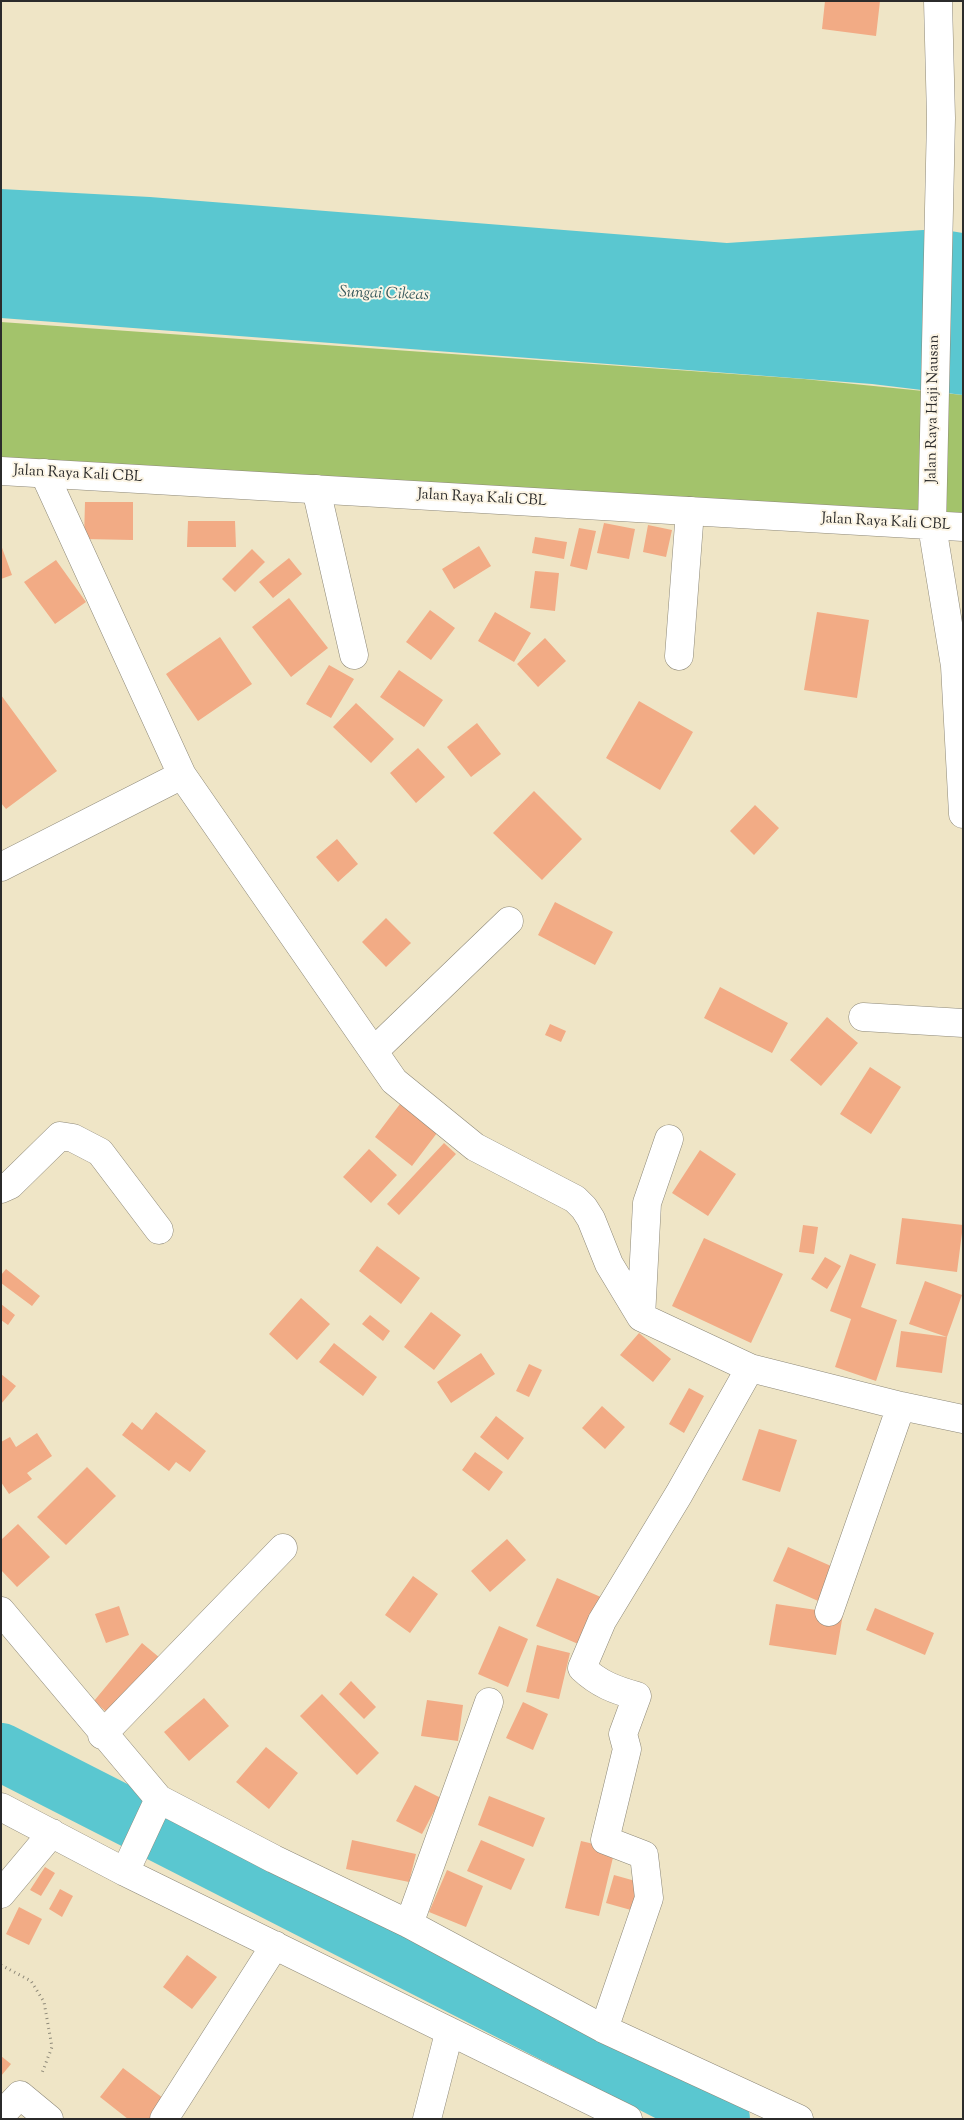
<!DOCTYPE html>
<style>
body{margin:0}
#map{position:relative;width:964px;height:2120px;overflow:hidden;background:#efe5c6;font-family:"Sorts Mill Goudy",serif}
canvas{display:block}
.frame{position:absolute;inset:0;border:2px solid #2b2b2b;pointer-events:none}
</style>
<div id="map">
<canvas width="964" height="2120"></canvas>
<div class="frame"></div>
</div>
<script>
const g = document.querySelector('canvas').getContext('2d');
g.lineJoin = 'round';
function fillPath(path, color) {
  g.fillStyle = color;
  g.fill(path, 'evenodd');
}
function stroke(path, color, width, dash) {
  g.strokeStyle = color;
  g.lineWidth = width;
  g.lineCap = dash ? 'butt' : 'round';
  g.setLineDash(dash || []);
  g.stroke(path);
}
function write(font, color, halo, rows, align = 'center') {
  g.font = font + ' "Sorts Mill Goudy",serif';
  g.lineWidth = 4;
  g.setLineDash([]);
  g.textBaseline = 'middle';
  g.strokeStyle = halo;
  g.fillStyle = color;
  for (const [text, x, y, turn = 0] of rows) {
    g.save();
    g.translate(x, y);
    g.rotate((+turn || 0) * Math.PI / 180);
    g.textAlign = isNaN(turn) ? turn : align;
    if (halo) g.strokeText(text, 0, 0);
    g.fillText(text, 0, 0);
    g.restore();
  }
}
fillPath(new Path2D(`
 M1,322L804,379L963,395V527L1,471Z`), '#a3c36b');
fillPath(new Path2D(`
 M1,189L150,197L727,243L938,229L963,233V395L872,384L1,318Z`), '#5ac7d0');
stroke(new Path2D(`
 M1,1752L721,2119`), '#5ac7d0', 58);
fillPath(new Path2D(`
 M825,1H880L876,36L822,29Z
 M85,502H133V540L84,539Z
 M188,521H235L236,547H187Z
 M604,523L635,529L629,559L597,553Z
 M648,525L672,530L666,557L643,552Z
 M579,528L596,531L587,570L570,566Z
 M535,537L567,542L564,559L532,553Z
 M1,545L12,575L1,579Z
 M479,546L491,566L454,589L442,569Z
 M252,549L265,562L235,592L222,579Z
 M289,558L302,574L273,598L259,582Z
 M56,560L86,602L55,624L24,582Z
 M535,571L559,573L555,611L530,608Z
 M289,598L328,648L291,677L252,627Z
 M430,610L455,628L431,660L406,642Z
 M495,612L531,633L514,662L478,641Z
 M817,612L869,620L857,698L804,690Z
 M220,637L252,684L198,721L166,674Z
 M545,638L566,661L538,687L517,664Z
 M329,665L354,679L331,718L306,704Z
 M399,670L443,700L424,727L380,697Z
 M1,695L57,771L6,809L1,803Z
 M639,701L693,732L660,790L606,758Z
 M356,703L394,739L371,763L333,727Z
 M477,723L501,754L471,777L447,747Z
 M418,748L445,777L416,803L390,773Z
 M534,791L582,839L542,880L493,833Z
 M755,805L779,828L754,855L730,831Z
 M337,839L358,864L338,882L316,857Z
 M555,902L613,932L595,965L538,935Z
 M386,918L411,943L386,967L362,942Z
 M720,987L788,1023L772,1053L704,1018Z
 M827,1017L858,1043L821,1086L790,1060Z
 M550,1024L566,1031L561,1042L545,1035Z
 M870,1067L901,1087L871,1134L840,1114Z
 M400,1104L437,1133L412,1166L375,1137Z
 M444,1143L456,1154L399,1215L387,1204Z
 M369,1149L397,1175L371,1203L343,1177Z
 M700,1150L736,1174L708,1216L672,1193Z
 M902,1218L963,1225L957,1272L896,1264Z
 M803,1225L818,1227L814,1254L799,1252Z
 M704,1238L783,1274L751,1343L672,1306Z
 M377,1246L420,1278L401,1304L359,1271Z
 M850,1254L876,1264L861,1307L897,1320L876,1381L835,1367L851,1319L830,1311Z
 M825,1257L841,1266L827,1289L811,1279Z
 M6,1269L40,1296L32,1306L1,1283V1275Z
 M925,1281L962,1295L947,1337L909,1324Z
 M301,1298L330,1324L297,1360L269,1334Z
 M1,1304L15,1315L8,1325L1,1320Z
 M431,1312L461,1335L434,1370L404,1347Z
 M370,1315L390,1331L383,1341L362,1324Z
 M901,1331L947,1337L942,1373L896,1367Z
 M639,1333L671,1359L653,1382L620,1355Z
 M334,1343L377,1377L363,1396L319,1362Z
 M481,1353L495,1374L451,1403L437,1382Z
 M529,1364L542,1370L529,1397L516,1391Z
 M1,1374L16,1386L1,1404Z
 M689,1388L704,1396L684,1433L669,1424Z
 M602,1406L625,1427L605,1449L582,1428Z
 M156,1412L206,1451L190,1472L176,1462L169,1471L122,1435L132,1422L142,1430Z
 M496,1416L524,1438L508,1460L480,1437Z
 M759,1429L797,1440L780,1492L742,1480Z
 M37,1433L52,1456L27,1473L32,1479L9,1494L1,1482V1442L10,1437L16,1447Z
 M475,1452L503,1472L489,1491L462,1470Z
 M87,1467L116,1496L66,1545L37,1517Z
 M18,1524L50,1557L17,1587L1,1570V1540Z
 M507,1539L526,1560L490,1592L471,1571Z
 M788,1547L840,1570L825,1604L773,1581Z
 M413,1576L438,1594L410,1633L385,1615Z
 M557,1578L610,1601L590,1649L536,1626Z
 M776,1604L843,1614L836,1655L769,1645Z
 M119,1606L129,1635L106,1643L95,1614Z
 M875,1608L934,1633L925,1655L866,1630Z
 M499,1626L528,1639L508,1687L478,1674Z
 M142,1643L160,1658L112,1717L94,1701Z
 M537,1645L570,1653L559,1699L526,1692Z
 M351,1681L376,1707L364,1719L339,1694Z
 M322,1694L379,1753L357,1775L300,1716Z
 M204,1698L229,1726L189,1761L164,1732Z
 M427,1700L463,1705L458,1741L421,1736Z
 M523,1702L548,1714L533,1750L506,1738Z
 M266,1747L298,1773L269,1809L236,1782Z
 M415,1785L441,1798L422,1834L396,1821Z
 M489,1796L545,1818L533,1847L478,1825Z
 M352,1840L416,1854L409,1882L346,1869Z
 M481,1840L525,1859L511,1890L467,1871Z
 M581,1841L615,1849L599,1916L565,1908Z
 M45,1867L55,1873L41,1896L30,1890Z
 M447,1870L483,1886L466,1927L429,1912Z
 M614,1875L646,1884L638,1912L606,1903Z
 M60,1889L73,1896L62,1917L49,1909Z
 M19,1907L42,1919L29,1945L6,1934Z
 M187,1955L217,1977L192,2009L163,1987Z
 M1,2056L11,2064L1,2076Z
 M123,2068L171,2104L160,2119H128L100,2097Z`), '#f2ab85');
const street = new Path2D(`
 M44,473L182,775L394,1081L475,1147L575,1199L584,1208L591,1219L609,1264L641,1317L750,1368L901,1406L963,1419
 M316,489L354,655
 M679,656L690,511
 M1,867L182,775
 M863,1017L963,1023
 M374,1051L509,921
 M1,1189L10,1185L60,1136L73,1138L100,1152L159,1230
 M641,1317L647,1203L669,1139
 M1,1611L159,1799L274,1859L409,1924L604,2029L799,2119
 M829,1612L901,1406
 M102,1735L283,1548
 M1,1807L125,1872L628,2119
 M125,1872L159,1799
 M1,1894L52,1833
 M409,1924L489,1702
 M604,2029L649,1898L644,1855L605,1840L627,1749L623,1734L637,1696C615,1690 599,1684 582,1668L602,1621L679,1494L750,1368
 M1,2115L20,2095L49,2119
 M164,2119L275,1945
 M427,2119L449,2033`);
const secondary = new Path2D(`
 M938,1L941,118L932,526L955,666L963,814
 M1,471L963,527`);
stroke(street, '#8d8878', 29);
stroke(secondary, '#8d8878', 29);
stroke(new Path2D(`
 M1,1965L31,1981L44,2002L52,2047L42,2073`), '#8d8878', 3, [1, 4]);
stroke(street, '#fff', 28);
stroke(secondary, '#fff', 28);
write('15px', '#2b2b2b', '#fcf5e5', [
 ["Jalan Raya Haji Nausan",934,409,-89],
 ["Jalan Raya Kali CBL",78,475,3],
 ["Jalan Raya Kali CBL",482,499,3],
 ["Jalan Raya Kali CBL",886,523,3]
]);
write('italic 16px', '#395a5d', '#fcf5e5', [
 ["Sungai Cikeas",384,295,2]
]);
</script>
